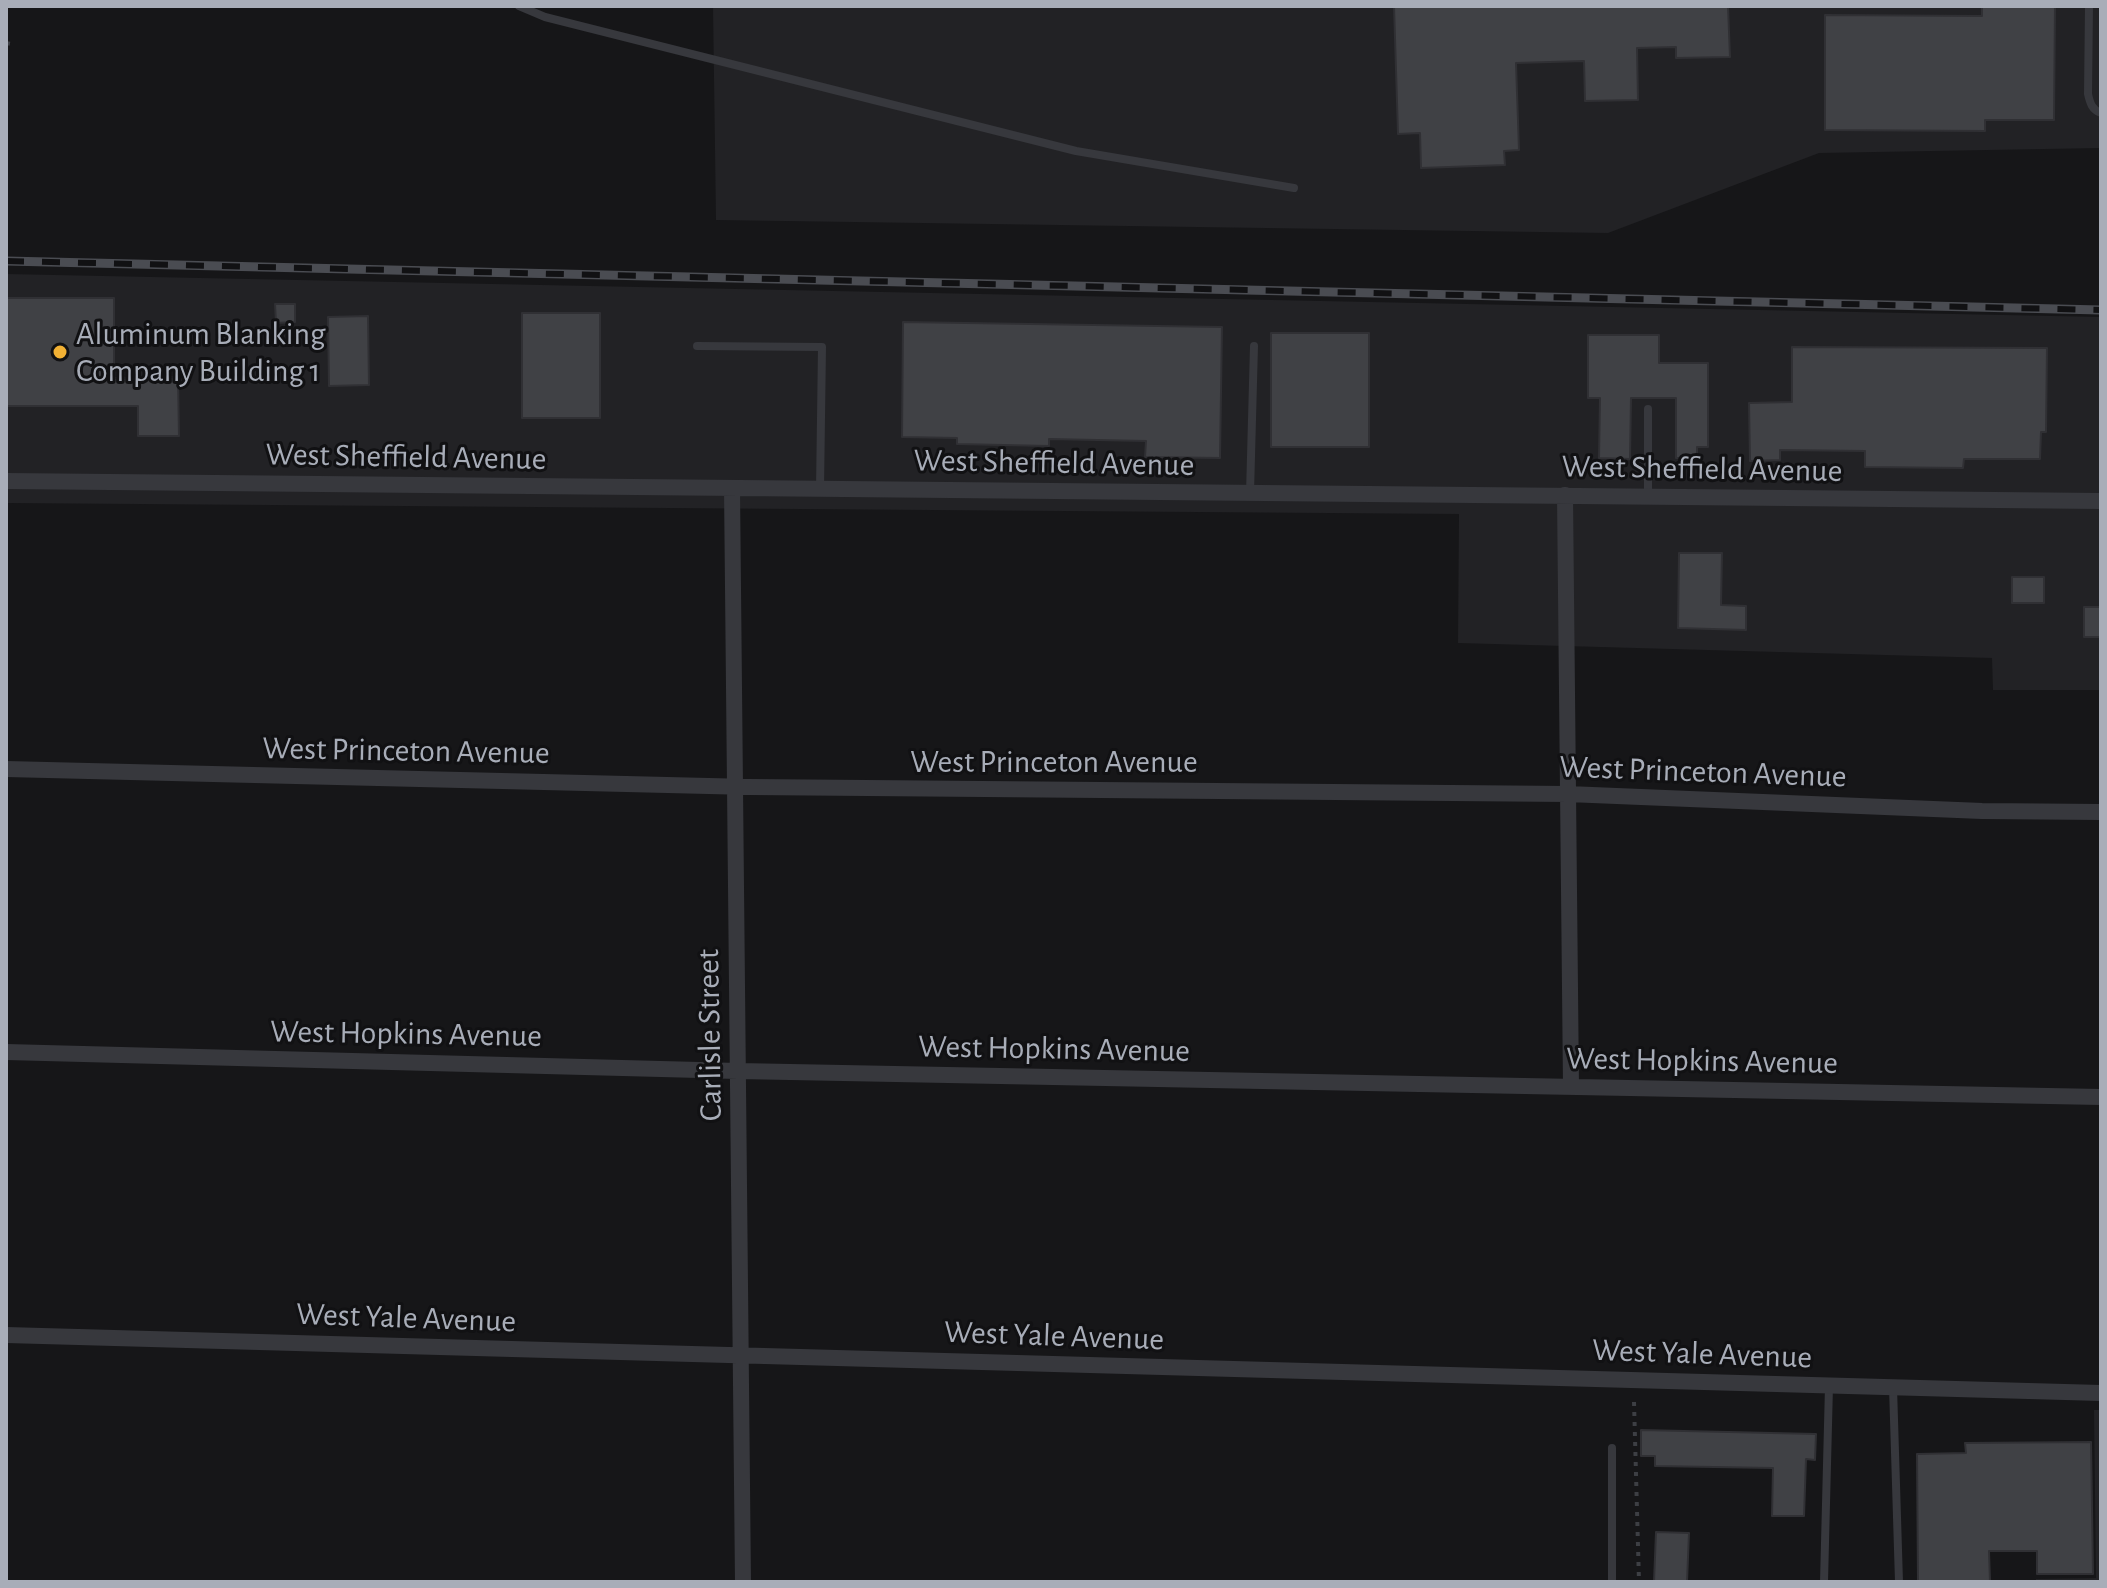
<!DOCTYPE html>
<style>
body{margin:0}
#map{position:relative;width:2107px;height:1588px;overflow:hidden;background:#161618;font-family:"Alegreya Sans",sans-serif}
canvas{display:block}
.frame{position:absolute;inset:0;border:8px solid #a8adb8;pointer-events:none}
</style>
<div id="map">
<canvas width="2107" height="1588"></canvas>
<div class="frame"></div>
</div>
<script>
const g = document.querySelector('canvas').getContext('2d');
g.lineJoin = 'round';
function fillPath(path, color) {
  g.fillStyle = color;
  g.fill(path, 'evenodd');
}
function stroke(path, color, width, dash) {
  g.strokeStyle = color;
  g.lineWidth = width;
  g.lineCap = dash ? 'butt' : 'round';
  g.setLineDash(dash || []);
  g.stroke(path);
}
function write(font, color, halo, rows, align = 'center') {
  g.font = font + ' "Alegreya Sans",sans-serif';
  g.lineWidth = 6;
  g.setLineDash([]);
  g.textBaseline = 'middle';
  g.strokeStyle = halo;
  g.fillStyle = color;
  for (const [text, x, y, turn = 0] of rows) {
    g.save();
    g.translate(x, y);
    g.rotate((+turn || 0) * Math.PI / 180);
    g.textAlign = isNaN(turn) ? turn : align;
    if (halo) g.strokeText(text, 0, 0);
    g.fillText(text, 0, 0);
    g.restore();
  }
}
fillPath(new Path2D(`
 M713,6H2101V148L1819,153L1608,233L716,220Z
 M6,274L2101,317V690H1993L1992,658L1458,643L1459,514L6,503Z
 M2094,1410H2101V1582H2036V1579L2096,1578Z`), '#222225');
const building = new Path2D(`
 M1394,6H1728L1730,57L1676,58V47L1637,48L1638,100L1585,101L1584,61L1516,63L1519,150L1504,151L1505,165L1421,168L1420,133L1398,134Z
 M1982,6H2055L2054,120H1985V131L1825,130V15L1982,16Z
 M6,298H114V378L178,377L179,436H138V406H6Z
 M275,304H295V322L276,323Z
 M522,313H600V418H522Z
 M368,316L369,385L329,386L328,317Z
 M903,322L1222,327L1220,458L1145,457L1146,441L1049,439V446L957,444V438L902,437Z
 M1271,333H1369V447H1271Z
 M1588,335H1659V363H1708V447H1697V458H1676V398H1631L1630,459L1599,458L1600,398H1588Z
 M1792,347L2047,348L2046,432H2041L2040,459H1964L1963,468L1865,467V451L1780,450V460L1750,461L1749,403L1792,402Z
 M1679,553H1722L1721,605L1746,606V630L1678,628Z
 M2012,577H2044V603H2012Z
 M2084,607H2101V637H2084Z
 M1641,1430L1816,1434L1815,1460L1806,1459L1804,1516H1772L1773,1468L1655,1466V1456H1641Z
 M2091,1442L2093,1574H2037V1551H1989L1990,1582H1918L1917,1454L1966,1453L1965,1443Z
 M1656,1532L1689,1533L1687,1582H1654Z`);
fillPath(building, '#404145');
stroke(building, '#303034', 2);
stroke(new Path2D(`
 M6,43L12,44
 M1634,1402L1639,1582`), '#3d3f44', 4, [4, 6]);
stroke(new Path2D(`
 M519,6L545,17L1076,151L1294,188
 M2089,6L2088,94C2090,103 2092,110 2101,113
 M697,346L822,347L820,489
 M1250,493L1254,346
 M1648,496V409
 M1893,1387L1899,1582
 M1612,1448V1582
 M1824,1582L1829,1386`), '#37383d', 8);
stroke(new Path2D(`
 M6,481L2101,501
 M732,488L743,1582
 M1565,495L1571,1087
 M6,769L750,787L1568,794L1982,811L2101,812
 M6,1052L738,1071L2101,1097
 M6,1335L2101,1393`), '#37383d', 16);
const rail = new Path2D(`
 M6,261L2101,310`);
stroke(rail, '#4a4c52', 9);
stroke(rail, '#111113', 6, [18]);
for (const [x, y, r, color] of [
 [60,352,8,"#f2b134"]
]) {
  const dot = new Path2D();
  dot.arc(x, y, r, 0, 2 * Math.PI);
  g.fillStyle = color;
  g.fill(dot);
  stroke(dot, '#111113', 3);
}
write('32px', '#a8adb8', '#111113', [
 ["Aluminum Blanking",76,334],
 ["Company Building 1",76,371]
], 'left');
write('32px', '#a8adb8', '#111113', [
 ["West Sheffield Avenue",406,457,1],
 ["West Sheffield Avenue",1054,463,1],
 ["West Sheffield Avenue",1702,469,1],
 ["West Princeton Avenue",406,751,1],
 ["West Princeton Avenue",1054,762],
 ["West Princeton Avenue",1703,772,2],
 ["West Hopkins Avenue",406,1034,1],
 ["Carlisle Street",710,1035,-91],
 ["West Hopkins Avenue",1054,1049,1],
 ["West Hopkins Avenue",1702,1061,1],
 ["West Yale Avenue",406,1318,2],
 ["West Yale Avenue",1054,1336,2],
 ["West Yale Avenue",1702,1354,2]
]);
</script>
